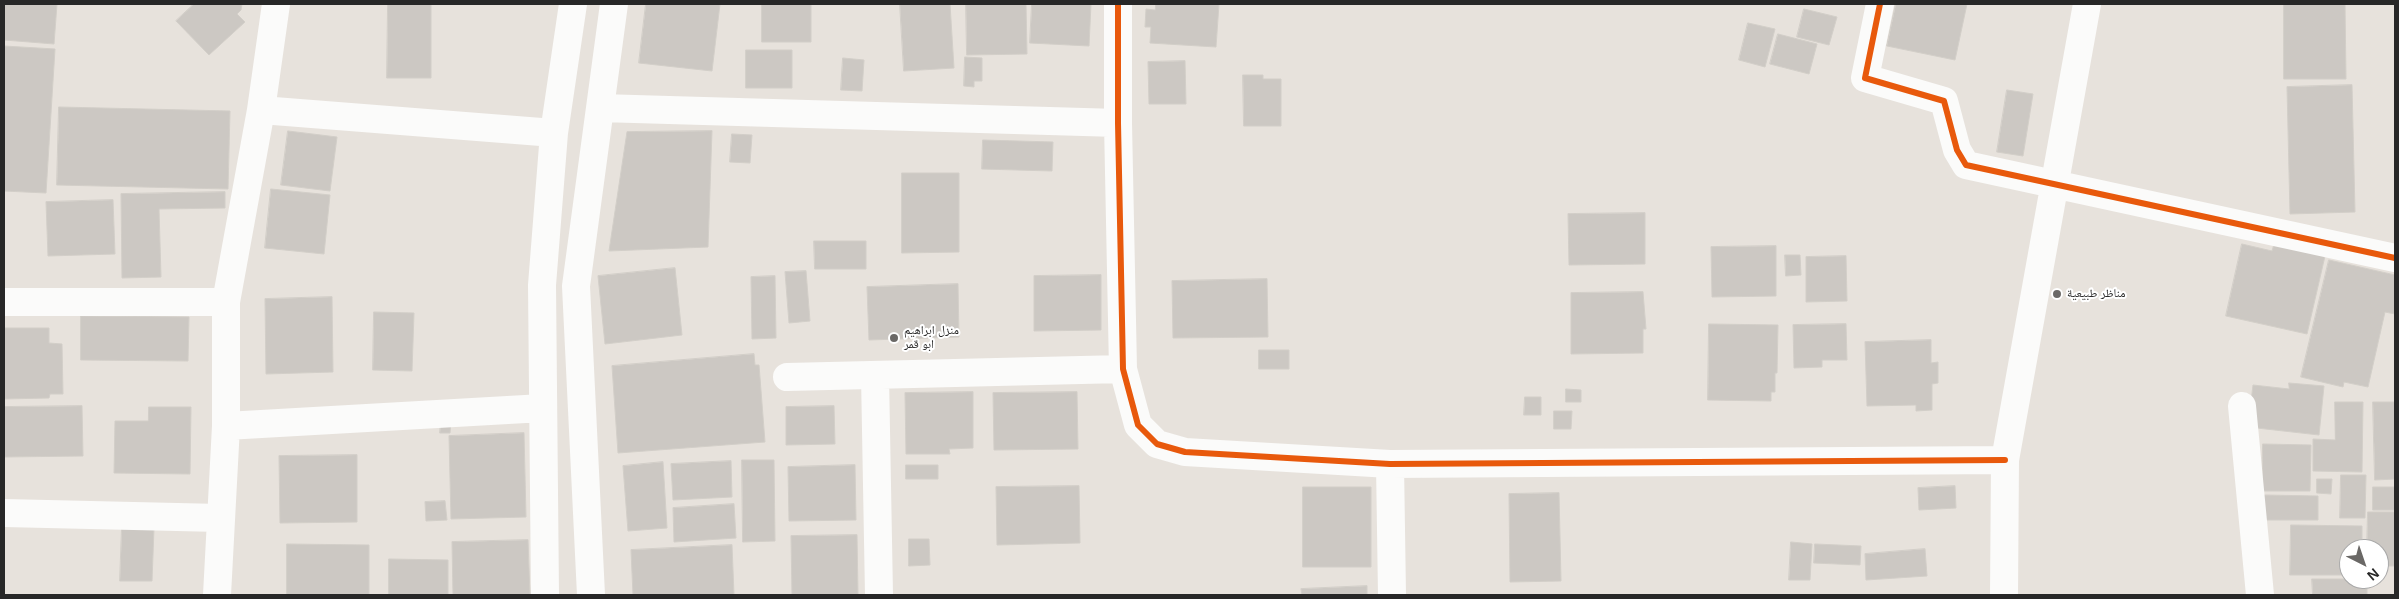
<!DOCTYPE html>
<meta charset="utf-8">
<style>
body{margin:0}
#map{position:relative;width:2399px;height:599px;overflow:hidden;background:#e7e2dc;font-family:Arial,sans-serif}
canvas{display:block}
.frame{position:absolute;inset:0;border:5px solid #272727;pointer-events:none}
.north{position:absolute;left:2339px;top:539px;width:50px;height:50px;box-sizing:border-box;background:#fff;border:1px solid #a9a9a9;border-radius:50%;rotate:139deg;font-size:14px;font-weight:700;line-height:20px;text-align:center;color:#272727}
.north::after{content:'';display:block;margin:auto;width:18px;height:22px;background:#6a6866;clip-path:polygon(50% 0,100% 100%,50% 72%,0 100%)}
</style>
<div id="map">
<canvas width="2399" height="599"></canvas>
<div class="frame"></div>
<div class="north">N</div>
</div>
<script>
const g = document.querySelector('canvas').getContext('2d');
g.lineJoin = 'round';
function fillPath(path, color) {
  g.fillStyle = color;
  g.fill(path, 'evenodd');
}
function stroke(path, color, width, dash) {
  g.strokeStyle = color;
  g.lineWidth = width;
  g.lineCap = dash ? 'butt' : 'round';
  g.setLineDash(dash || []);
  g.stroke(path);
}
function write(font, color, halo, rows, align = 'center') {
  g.font = font + ' Arial,"Noto Naskh Arabic",sans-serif';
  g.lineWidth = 4;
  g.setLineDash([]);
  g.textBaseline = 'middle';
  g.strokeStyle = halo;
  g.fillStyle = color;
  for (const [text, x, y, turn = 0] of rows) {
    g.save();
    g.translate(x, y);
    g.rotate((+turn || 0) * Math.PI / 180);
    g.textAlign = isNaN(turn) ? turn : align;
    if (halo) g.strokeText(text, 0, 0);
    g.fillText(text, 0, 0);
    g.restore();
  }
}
const building = new Path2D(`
 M4,4H57L54,44L4,40Z
 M194,4H242L241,10L237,14L245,22L209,55L176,21Z
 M388,4H431V78H387Z
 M646,4H720L712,71L639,63Z
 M762,4H811V42H762Z
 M900,4H950L954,68L904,71Z
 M966,4H1026L1027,54L967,55Z
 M1032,4H1091L1089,46L1030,43Z
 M1156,4H1219L1216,47L1150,43L1151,27H1145L1146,9L1155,10Z
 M1896,4H1967L1955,60L1887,46Z
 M2284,4H2345L2346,79H2284Z
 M1804,9L1837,17L1829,45L1797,37Z
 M1748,23L1775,29L1765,67L1739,60Z
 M1778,34L1817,44L1809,74L1770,64Z
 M4,46L55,49L46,193L4,191Z
 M746,50H792V88H746Z
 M965,57L982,58V81H974V87L964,86Z
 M843,58L864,60L862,91L841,90Z
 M1185,61L1186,104H1149L1148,62Z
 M1243,75H1263V79H1281V126H1244Z
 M2352,85L2355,212L2290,214L2287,87Z
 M2007,90L2033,94L2023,156L1997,152Z
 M59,107L230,111L228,189L57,185Z
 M288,131L337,137L330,191L281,185Z
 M712,131L708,247L609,251L627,132Z
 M732,134L752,135L750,163L730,162Z
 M983,140L1053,142L1052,171L982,169Z
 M902,173H959V252L902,253Z
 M271,189L330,195L324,254L265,248Z
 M225,192V208L159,209L161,277L122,278L121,194Z
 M113,200L115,254L48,256L46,202Z
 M1645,213V264L1569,265L1568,214Z
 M814,241H866V269H815Z
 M2242,244L2272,251L2274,244L2325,256L2307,334L2226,316Z
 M1776,246V296L1712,297L1711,247Z
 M1785,255H1800L1801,275L1786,276Z
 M1846,256L1847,301L1806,302V257Z
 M2329,260L2395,275V314L2385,312L2368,387L2344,382L2343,387L2301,377Z
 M675,268L682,335L605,344L598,276Z
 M806,271L810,321L789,323L785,272Z
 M1101,275V330L1034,331V276Z
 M775,276L776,338L752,339L751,277Z
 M1267,279L1268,337L1173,338L1172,281Z
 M958,284L959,337L869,340L867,287Z
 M1643,292L1646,329H1643V353L1571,354V293Z
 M332,297L333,372L266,374L265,299Z
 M374,312L414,313L412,371L373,370Z
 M81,316L189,317L188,361L81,360Z
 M1709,324L1778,325L1777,373H1775V392H1771V401L1708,400Z
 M1846,324L1847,360H1822V367L1794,368L1793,325Z
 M4,328H49V343L62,344L63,394H50L49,398L4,399Z
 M1931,340V363L1938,362V383L1932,384V410L1916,411V405L1867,406L1865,342Z
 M1259,350H1289V369H1259Z
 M754,354L755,365H759L765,442L618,453L612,366Z
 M2289,383L2324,386L2319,435L2248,427L2253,385L2289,389Z
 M1566,389L1581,390V402H1566Z
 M973,392V448L949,449L950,454H906L905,393Z
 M1077,392L1078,449L994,450L993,393Z
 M1525,397H1541V415H1524Z
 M2335,402H2363L2362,472L2313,471V439L2335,440Z
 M2373,402H2395V479L2375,480Z
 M82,406L83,456L4,457V407Z
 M834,406L835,444L786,445V407Z
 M149,407H191L190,474L114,473L115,421H148Z
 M1554,411H1572L1571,429H1554Z
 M441,421L451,422L450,433H440Z
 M524,433L526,517L451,519L449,436Z
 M2263,444L2311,445L2310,491H2262Z
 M357,455V522L280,523L279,456Z
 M742,460H774L775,541L743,542Z
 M731,461L732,497L673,500L671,464Z
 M663,462L667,528L628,531L623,466Z
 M855,465L856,520L789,521L788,467Z
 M906,465H938V479H906Z
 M2341,475H2366L2365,518H2340Z
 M2317,479H2332L2331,494L2317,493Z
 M1079,486L1080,543L997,545L996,487Z
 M1955,486L1956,508L1919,510L1918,488Z
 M1303,487H1371V567H1303Z
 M2373,487H2395V510H2373Z
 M1559,493L1561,581L1510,582L1509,494Z
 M2264,495L2318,496V520H2264Z
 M445,501L447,520L426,521L425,502Z
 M734,504L736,538L674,542L673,508Z
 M2368,512H2395V566H2379V549H2367Z
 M2291,525L2362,526V549H2349V575H2290Z
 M122,527L154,528L152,581H120Z
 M857,535L858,595H792L791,536Z
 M909,539H929L930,565L909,566Z
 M528,540L530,595H453L452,542Z
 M1791,542L1812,544L1810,580H1789Z
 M287,544L369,545V595H287Z
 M1815,544L1861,546L1860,565L1814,563Z
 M732,545L734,595H633L631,550Z
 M1925,549L1927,576L1866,580L1865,554Z
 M389,559L448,560V595H389Z
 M2312,579H2367V595H2313Z
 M1367,586V595H1302L1301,589Z`);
fillPath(building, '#ccc8c3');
stroke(building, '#d2cec8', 1);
stroke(new Path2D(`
 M1118,4V123L1123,369L1138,425L1157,444L1185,452L1390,464L2005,460
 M1880,4L1865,78L1944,101L1957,150L1966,165L2395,258
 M600,108L1118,123
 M261,110L554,133
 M4,302H226
 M875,375L879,595
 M787,377L1123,369
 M2242,406L2260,595
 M226,426L543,408
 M1390,464L1392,595
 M4,513L220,518
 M217,595L226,426V302L261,110L276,4
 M545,595L542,285L554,133L573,4
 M591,595L576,286L614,4
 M2004,595L2005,460L2087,4`), '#fbfbfa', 28);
stroke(new Path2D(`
 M1118,4V123L1123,369L1138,425L1157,444L1185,452L1390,464L2005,460
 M1880,4L1865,78L1944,101L1957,150L1966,165L2395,258`), '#e8590c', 6);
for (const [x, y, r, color] of [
 [2057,294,5,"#6a6866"],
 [894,338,5,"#6a6866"]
]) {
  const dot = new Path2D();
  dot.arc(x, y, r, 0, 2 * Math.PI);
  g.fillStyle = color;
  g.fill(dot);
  stroke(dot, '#fff', 2);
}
write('12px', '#272727', '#fff', [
 ["مناظر طبيعية",2067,294],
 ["منزل ابراهيم",904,331],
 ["ابو قمر",904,345]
], 'left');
</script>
